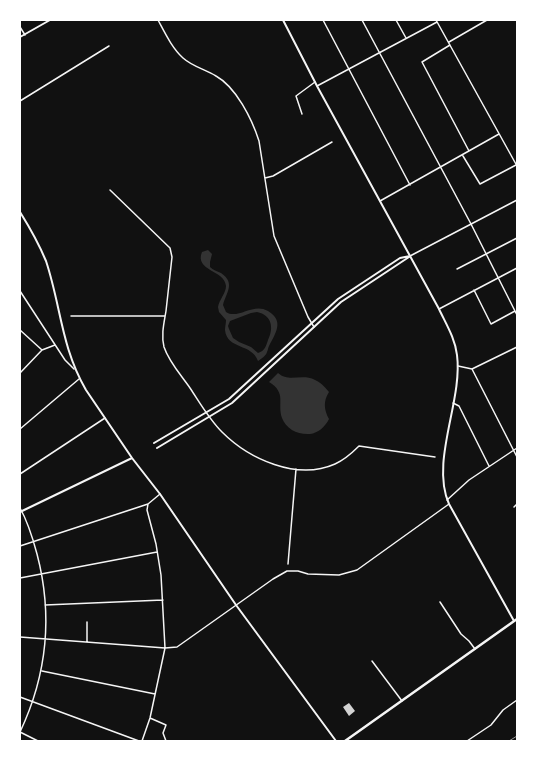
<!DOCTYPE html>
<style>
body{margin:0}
#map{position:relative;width:537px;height:761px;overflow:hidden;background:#111;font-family:Arial,sans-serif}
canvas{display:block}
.frame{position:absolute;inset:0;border:21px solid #fff;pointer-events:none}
</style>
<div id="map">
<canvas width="537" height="761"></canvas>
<div class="frame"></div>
</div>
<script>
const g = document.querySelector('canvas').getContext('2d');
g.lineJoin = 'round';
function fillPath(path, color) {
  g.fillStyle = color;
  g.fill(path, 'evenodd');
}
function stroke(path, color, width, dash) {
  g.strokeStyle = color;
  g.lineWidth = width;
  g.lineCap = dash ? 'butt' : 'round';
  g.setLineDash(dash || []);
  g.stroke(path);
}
fillPath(new Path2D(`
 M208,250L212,254L210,262V267C213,270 217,271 221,273C236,283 226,293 223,305L226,312C238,320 253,302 268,311C285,321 275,334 269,346C268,348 268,350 267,352C266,356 261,359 258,361C252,343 227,350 225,330C225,327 226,323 226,320L219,312L218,307C219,300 226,293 226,286C225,270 194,271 202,252ZM257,312C272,315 274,328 268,340C266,346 265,351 258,353L251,347L239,342L233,338L229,329L228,326L230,321L251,313Z
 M278,373C293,386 308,365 329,392C323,401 324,410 329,419C325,427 318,433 310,434C298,435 286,429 282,418C277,403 287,393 269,382Z`), '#333');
fillPath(new Path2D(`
 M349,703L355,711L349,716L343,707Z`), '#d3d3d3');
stroke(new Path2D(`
 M158,20C165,33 172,48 183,58C193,67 205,69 216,76C236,87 252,119 259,141L274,236L308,317L314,327
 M323,20L410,185
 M362,20L471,224L517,315
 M396,20L406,38
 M436,20L517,166
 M20,27L25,35
 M449,42L487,20
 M450,45L422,62L469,151
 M317,86L437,22
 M20,101L109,46
 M302,114L296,96L315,82
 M463,156L480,184L516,165
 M265,178L273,176L332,142
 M110,190L170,248L172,257C170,275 168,293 166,311C164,323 161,335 164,347C169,362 181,375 190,388C200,403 209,419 222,432C249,459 297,481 335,464C344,460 352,453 359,446L435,457
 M380,201L499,134
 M410,256L517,200
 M457,269L517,238
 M474,290L491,324L515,311
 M20,291L65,360L74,369
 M439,309L517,268
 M71,316H165
 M20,330L42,350
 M458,366L472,369L517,457
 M472,369L517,347
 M20,373L42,350L55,345
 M453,403L459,406L489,466
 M20,429L79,379
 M20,474L105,418
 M447,500L469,480L517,448
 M514,507L517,504
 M20,508C28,522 33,539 37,554C53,615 47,675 20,732L38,741
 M20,546L148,504
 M288,564L296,469
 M20,578L157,552
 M440,602L461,634L469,641L475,649
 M45,605L163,600
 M20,637L165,648L177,647L273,579L287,571H298L308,574L339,575L357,570L449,504
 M87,642V622
 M372,661L402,701
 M42,671L155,694
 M20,697L139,741
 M150,718L166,725L163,733L166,741
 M142,741L150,718L165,648L161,575L156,544L147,510L148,504L160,494
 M467,741L491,725L503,710L517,700`), '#f5f5f5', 1.5);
stroke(new Path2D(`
 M283,20L317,86L439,309C446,324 455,338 457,355C463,401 430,461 449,504L514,621
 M154,443L229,399L338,299L400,258L410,256
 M157,448L232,403L341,302L409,257`), '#f5f5f5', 2);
stroke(new Path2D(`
 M20,37L50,20
 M20,212C30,228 39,244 46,261C61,306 61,347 86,390L132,458L160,494L236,605L336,741
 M20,512L132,458`), '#f5f5f5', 2);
stroke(new Path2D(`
 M345,741L517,619`), '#f5f5f5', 2.5);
stroke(new Path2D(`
 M509,741L517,736`), '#9a9a9a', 1);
</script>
